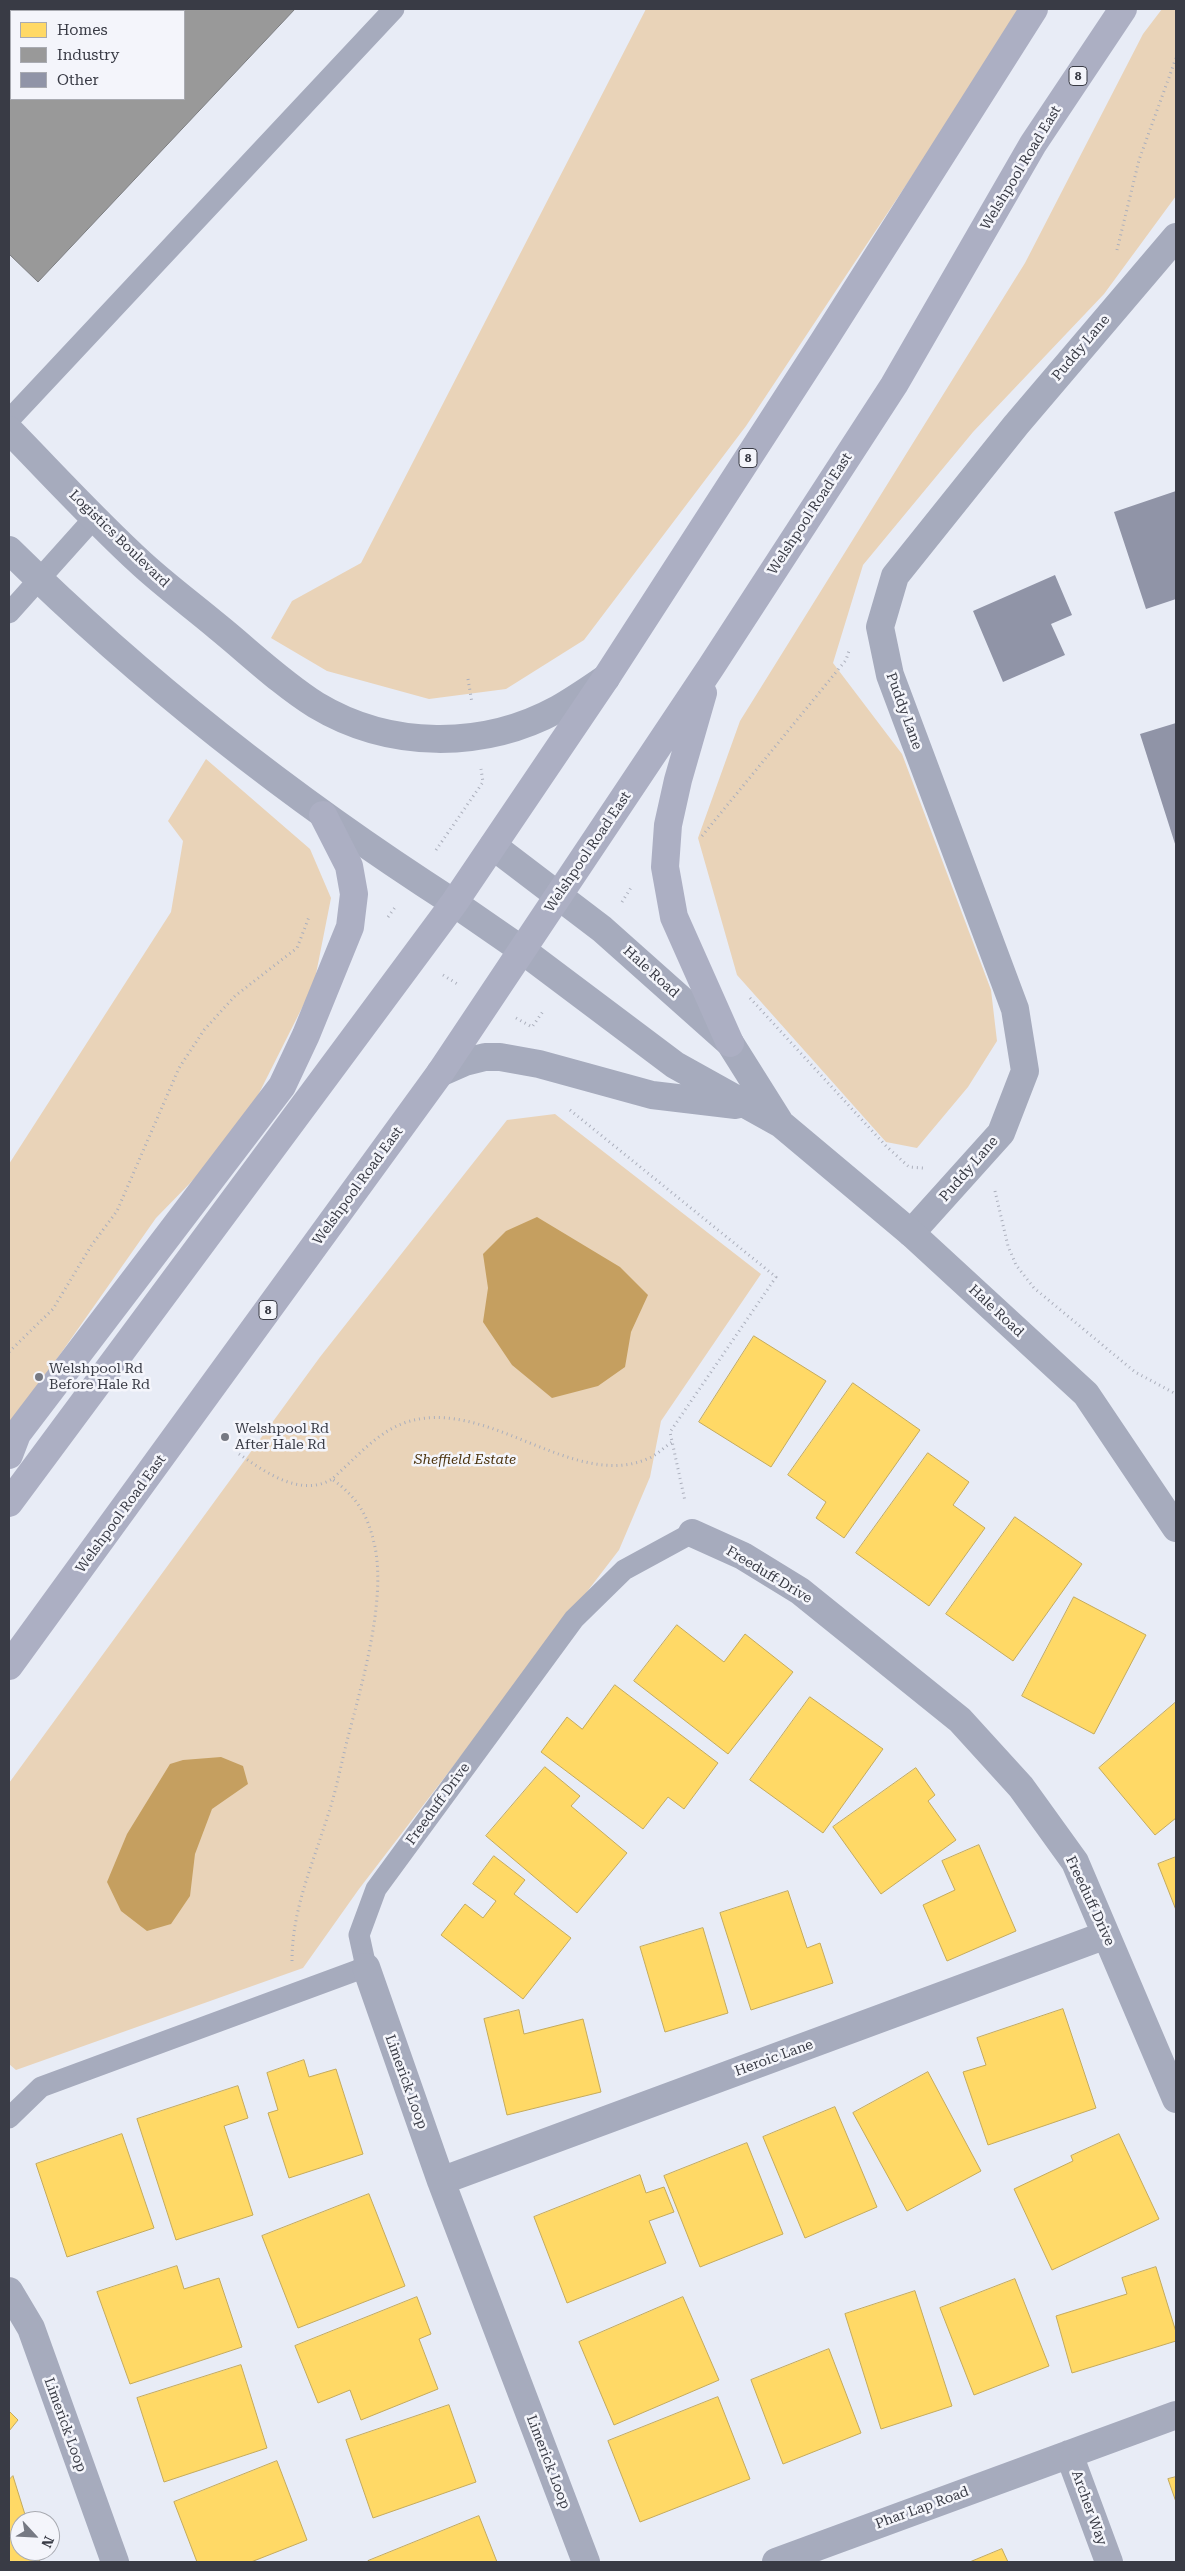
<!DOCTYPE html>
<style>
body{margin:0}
#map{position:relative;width:1185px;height:2571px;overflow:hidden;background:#e8ecf6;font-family:"Roboto Serif",serif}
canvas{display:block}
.frame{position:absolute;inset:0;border:10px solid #393b45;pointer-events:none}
.legend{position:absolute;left:10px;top:10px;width:175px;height:90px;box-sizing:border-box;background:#f4f5fb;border:1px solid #a9abb2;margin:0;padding:6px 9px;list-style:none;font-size:15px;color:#393b45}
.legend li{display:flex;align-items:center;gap:10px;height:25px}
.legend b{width:25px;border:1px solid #a9abb2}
.north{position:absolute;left:10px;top:2511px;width:50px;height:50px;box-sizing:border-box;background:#f4f5fb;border:1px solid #a9abb2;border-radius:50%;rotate:115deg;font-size:14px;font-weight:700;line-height:20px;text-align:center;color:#393b45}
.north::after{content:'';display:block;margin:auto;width:18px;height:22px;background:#767983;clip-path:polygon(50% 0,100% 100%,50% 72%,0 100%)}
</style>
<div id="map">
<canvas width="1185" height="2571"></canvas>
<div class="frame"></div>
<ul class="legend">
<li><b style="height:14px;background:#ffd966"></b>Homes</li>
<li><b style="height:14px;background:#999"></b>Industry</li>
<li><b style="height:14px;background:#9094a7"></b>Other</li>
</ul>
<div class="north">N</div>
</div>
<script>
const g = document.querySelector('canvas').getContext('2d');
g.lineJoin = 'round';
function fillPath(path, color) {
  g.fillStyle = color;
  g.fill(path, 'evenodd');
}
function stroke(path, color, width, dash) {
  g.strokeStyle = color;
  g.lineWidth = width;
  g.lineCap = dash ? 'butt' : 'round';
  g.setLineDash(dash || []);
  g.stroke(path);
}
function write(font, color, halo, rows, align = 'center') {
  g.font = font + ' "Roboto Serif",serif';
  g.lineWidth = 5;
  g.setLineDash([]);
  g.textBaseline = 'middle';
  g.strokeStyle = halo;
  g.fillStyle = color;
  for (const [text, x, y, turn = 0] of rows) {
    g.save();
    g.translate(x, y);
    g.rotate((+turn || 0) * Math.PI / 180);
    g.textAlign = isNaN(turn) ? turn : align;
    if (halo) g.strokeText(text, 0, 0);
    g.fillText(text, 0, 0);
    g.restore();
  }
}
fillPath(new Path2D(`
 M646,9H1023L746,426L584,640L506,689L429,699L327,671L271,638L292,601L361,563Z
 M1162,9H1176V196L1104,294L973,432L863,565L833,663L902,754L991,990L997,1041L968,1087L917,1148L886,1142L737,975L698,838L740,721L1025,263L1143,34Z
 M206,759L310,849L331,898L314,984L239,1133L156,1218L9,1427V1164L171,912L183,841L168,821Z
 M555,1114L761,1274L661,1421L650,1477L619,1550L359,1889L303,1968L16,2070L9,2064V1783L320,1357L507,1120Z`), '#e9d3b8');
fillPath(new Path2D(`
 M537,1217L620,1267L648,1295L631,1332L625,1367L598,1386L552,1398L512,1365L483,1322L488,1288L483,1254L506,1231Z
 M221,1757L243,1766L248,1784L212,1809L195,1854L190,1896L171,1924L147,1931L121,1911L107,1882L127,1834L170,1764L183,1760Z`), '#c59f60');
const homes = new Path2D(`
 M754,1336L826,1381L771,1467L699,1422Z
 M853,1383L920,1430L844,1538L816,1518L826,1502L788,1475Z
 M928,1453L969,1482L953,1505L985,1528L929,1606L856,1553Z
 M1015,1517L1082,1564L1013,1661L946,1614Z
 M1074,1597L1146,1635L1094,1734L1022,1696Z
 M677,1625L724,1662L745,1634L793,1672L728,1754L634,1681Z
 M615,1685L718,1763L684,1809L668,1797L643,1829L541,1752L567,1717L582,1729Z
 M810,1697L883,1749L823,1833L750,1780Z
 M1176,1702V1818L1155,1835L1099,1768Z
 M545,1767L580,1796L571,1806L627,1853L577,1913L486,1836Z
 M916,1768L935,1795L928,1801L956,1840L881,1894L833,1827Z
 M979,1845L1016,1931L947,1961L923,1905L955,1890L942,1861Z
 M494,1856L525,1880L514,1894L571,1938L523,1999L441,1935L465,1904L483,1918L496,1901L473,1884Z
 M1176,1857V1910L1158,1864Z
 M788,1891L807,1948L820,1943L833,1983L751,2010L720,1913Z
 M703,1928L728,2013L665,2032L640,1947Z
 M1063,2009L1096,2108L988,2145L963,2072L986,2065L977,2038Z
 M519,2010L524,2034L583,2019L601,2092L507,2115L484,2019Z
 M304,2060L309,2077L336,2069L363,2154L289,2178L268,2113L278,2110L267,2073Z
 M928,2072L981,2171L907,2211L853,2113Z
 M238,2086L248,2118L224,2126L253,2215L176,2240L137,2119Z
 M835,2107L877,2207L805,2238L763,2137Z
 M122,2134L154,2228L67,2257L36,2164Z
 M1119,2134L1159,2219L1052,2270L1014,2189L1073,2161L1071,2156Z
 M747,2143L783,2234L700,2267L664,2176Z
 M640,2175L646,2193L664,2187L674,2212L649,2221L666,2263L567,2303L534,2217Z
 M369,2194L405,2286L298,2328L262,2236Z
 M177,2266L184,2289L219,2278L242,2347L130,2384L97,2292Z
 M1156,2267L1176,2332V2341L1072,2373L1056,2316L1127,2294L1122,2278Z
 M1015,2279L1049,2366L974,2395L940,2308Z
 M915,2291L952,2406L881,2429L845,2314Z
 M417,2297L431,2334L419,2339L438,2389L361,2420L350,2390L318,2403L295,2346Z
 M683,2297L719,2380L614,2425L579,2342Z
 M829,2349L861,2433L783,2464L751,2380Z
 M241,2365L267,2448L164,2482L137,2398Z
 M718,2397L750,2479L640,2522L608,2441Z
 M449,2405L476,2482L373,2518L346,2440Z
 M9,2411L18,2420L9,2431Z
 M277,2461L307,2540L251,2562H197L174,2502Z
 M13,2476L27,2521H20V2551H36L40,2562H9V2480Z
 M1176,2477V2502L1168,2479Z
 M479,2516L497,2562H368V2561Z
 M1002,2549L1008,2562H970Z`);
fillPath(homes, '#ffd966');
stroke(homes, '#c4aa5c', 1);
const industry = new Path2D(`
 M9,9H295L38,282L9,254ZM11,11H184V99H11Z`);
fillPath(industry, '#999');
stroke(industry, '#7c7d80', 1);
fillPath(new Path2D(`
 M1176,491V599L1146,609L1114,512Z
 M1055,575L1072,615L1051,624L1065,655L1003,682L973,611Z
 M1176,723V847L1140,734Z`), '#9094a7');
stroke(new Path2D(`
 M1117,250L1139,160L1176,58
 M468,679L472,703
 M702,836L846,660L849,651
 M436,850L483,782L481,769
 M622,902L632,886
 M388,917L396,906
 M443,975L459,985
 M750,998L886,1146L909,1167L923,1168
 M516,1018L532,1027L544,1010
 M570,1110L776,1277L670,1432L685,1501
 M995,1191L1008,1246L1016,1265L1034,1288L1135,1372L1176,1394
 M9,1352L53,1309L91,1246L117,1211L179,1068L204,1030L235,996L297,948L309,917
 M239,1454C265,1472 301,1498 332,1479
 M292,1961C292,1910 312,1866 327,1818C336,1792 341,1764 348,1737C362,1684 386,1601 375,1547C368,1515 358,1498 332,1479C354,1460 376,1433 404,1423C485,1394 572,1491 647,1459C656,1456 664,1447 672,1442`), '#abafbc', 3, [1, 4]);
stroke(new Path2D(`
 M9,420L394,9
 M9,613L95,517
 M9,2118L41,2087L366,1967L359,1935L376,1889L574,1619L624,1570L692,1533`), '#a6abbd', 21);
stroke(new Path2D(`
 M911,1233L1001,1133L1025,1071L1015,1009L890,675L880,627L895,576L1016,425L1176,237
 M692,1533L743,1556L800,1591L960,1720L1021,1787L1075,1862L1176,2099
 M366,1967L441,2181L586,2562
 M441,2181L1106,1935
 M9,2291L31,2328L115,2562
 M1069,2454L1109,2562
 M776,2562L1176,2415`), '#a6abbd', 28);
stroke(new Path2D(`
 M9,430C53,475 96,522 142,564C166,586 193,606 218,627C250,653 281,683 316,705C389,749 483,750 558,709C574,700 590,689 606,678
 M9,550C144,683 295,801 454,903`), '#a6abbd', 28);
stroke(new Path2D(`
 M493,846L602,929L730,1043L779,1121
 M454,903L522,950L675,1065L781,1124L911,1233L1086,1394L1176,1528
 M440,1073L465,1062L485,1057H500L539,1064L652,1095L736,1105`), '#a6abbd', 28);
stroke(new Path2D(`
 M703,693L678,780L668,825L665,867L674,917L730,1043
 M9,1455L17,1434L282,1086L306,1035L350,927L354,894L349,866L323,815
 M9,1503L454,903L606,678L823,342L1034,9
 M9,1666L440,1073L711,667L894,385L1033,144L1123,9`), '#acafc3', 28);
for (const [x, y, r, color] of [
 [39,1377,5,"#767983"],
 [225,1437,5,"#767983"]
]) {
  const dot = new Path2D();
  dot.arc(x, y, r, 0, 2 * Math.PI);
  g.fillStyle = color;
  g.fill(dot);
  stroke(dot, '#f4f5fb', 2);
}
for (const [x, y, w] of [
 [1078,76,18],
 [748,458,18],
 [268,1310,18]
]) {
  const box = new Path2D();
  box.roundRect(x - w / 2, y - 9.5, w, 19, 4);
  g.fillStyle = '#f4f5fb';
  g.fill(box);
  stroke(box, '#393b45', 1);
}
write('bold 12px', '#393b45', null, [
 ["8",1078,76],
 ["8",748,458],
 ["8",268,1310]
]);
write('14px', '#393b45', '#f4f5fb', [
 ["Welshpool Road East",1021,168,-59],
 ["Puddy Lane",1081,348,-50],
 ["Welshpool Road East",810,514,-57],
 ["Logistics Boulevard",119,539,44],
 ["Puddy Lane",904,711,70],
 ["Welshpool Road East",588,852,-56],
 ["Hale Road",651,972,42],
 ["Puddy Lane",969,1169,-49],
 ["Welshpool Road East",358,1186,-54],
 ["Hale Road",996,1311,43],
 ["Welshpool Road East",121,1514,-54],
 ["Freeduff Drive",769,1575,31],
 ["Freeduff Drive",438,1804,-54],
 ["Freeduff Drive",1090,1901,65],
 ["Heroic Lane",774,2058,-20],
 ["Limerick Loop",406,2082,70],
 ["Limerick Loop",65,2425,70],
 ["Limerick Loop",548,2462,69],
 ["Phar Lap Road",922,2508,-20],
 ["Archer Way",1089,2508,70]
]);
write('14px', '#393b45', '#f4f5fb', [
 ["Welshpool Rd",49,1369],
 ["Before Hale Rd",49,1385],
 ["Welshpool Rd",235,1429],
 ["After Hale Rd",235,1445]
], 'left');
write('italic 14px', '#4d3510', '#f4f5fb', [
 ["Sheffield Estate",465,1460]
]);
</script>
